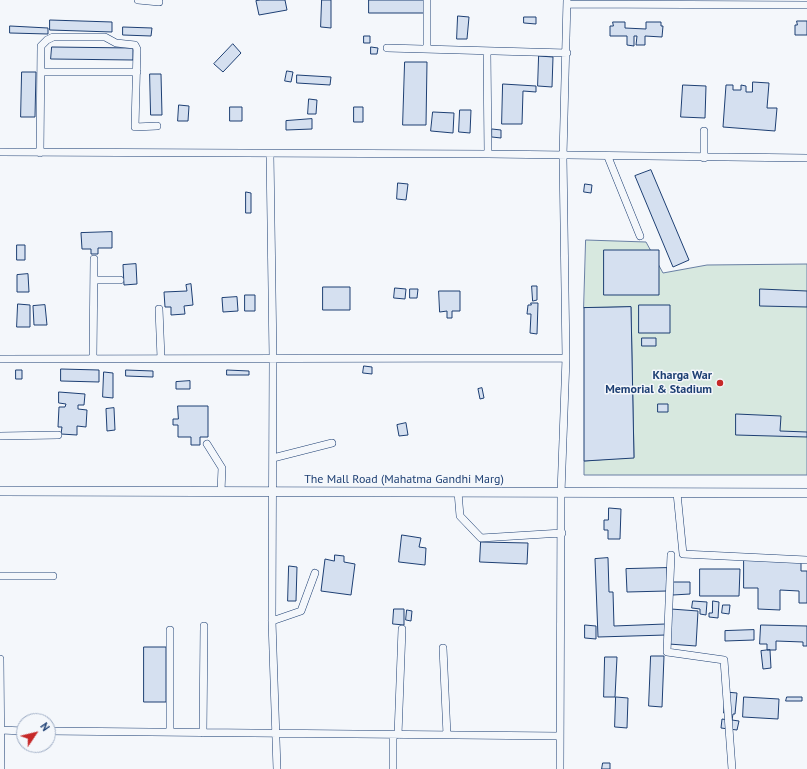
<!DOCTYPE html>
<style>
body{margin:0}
#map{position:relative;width:807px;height:769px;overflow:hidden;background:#f4f7fb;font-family:"PT Sans",sans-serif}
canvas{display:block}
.north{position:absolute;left:16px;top:713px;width:40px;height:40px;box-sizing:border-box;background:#f4f7fb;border:1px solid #9eadc5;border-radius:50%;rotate:55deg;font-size:11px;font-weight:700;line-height:16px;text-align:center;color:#1d3f73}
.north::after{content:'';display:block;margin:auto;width:14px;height:18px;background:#c62828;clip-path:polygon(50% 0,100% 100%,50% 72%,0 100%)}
</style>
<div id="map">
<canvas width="807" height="769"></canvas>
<div class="north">N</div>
</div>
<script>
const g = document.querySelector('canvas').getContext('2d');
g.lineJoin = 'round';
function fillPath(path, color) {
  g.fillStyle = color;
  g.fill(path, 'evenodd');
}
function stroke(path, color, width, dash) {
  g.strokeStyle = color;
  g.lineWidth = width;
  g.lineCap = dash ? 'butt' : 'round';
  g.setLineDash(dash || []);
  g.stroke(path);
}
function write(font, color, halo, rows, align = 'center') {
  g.font = font + ' "PT Sans",sans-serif';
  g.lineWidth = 3;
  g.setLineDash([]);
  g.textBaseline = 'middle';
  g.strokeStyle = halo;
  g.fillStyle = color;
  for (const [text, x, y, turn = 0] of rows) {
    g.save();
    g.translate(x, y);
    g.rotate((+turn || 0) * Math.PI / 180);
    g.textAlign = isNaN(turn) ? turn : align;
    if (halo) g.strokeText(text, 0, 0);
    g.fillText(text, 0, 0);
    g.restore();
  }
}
const green = new Path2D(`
 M586,240L646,242L663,273L707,265L807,264V475H584V461L634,457L631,307L584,308Z`);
fillPath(green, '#d7e8df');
stroke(green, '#687fa3', 1);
const building = new Path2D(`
 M261,0H285L287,10L259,15L256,1Z
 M322,0H331V28L321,27Z
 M369,0H425V13H369Z
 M458,16L469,17L467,39H457Z
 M524,17H536V24L524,23Z
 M50,20L112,22V32L50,30Z
 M797,21H807V35H795V25H797Z
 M613,22H625V28L646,29V22H661V26H663L662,37L645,36V45H636L637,36H634V46L627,45V36H610V26H613Z
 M10,26L48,28V34L10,33Z
 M123,27L152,28L151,36L123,35Z
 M364,36H370V43H364Z
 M233,44L241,53L223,72L214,64Z
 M52,47L133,48V60L51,59Z
 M371,47L378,48L377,54H371Z
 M539,56L553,57L552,87L538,86Z
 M405,62H427L426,125H403Z
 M287,71L293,72L291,82L285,81Z
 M22,72H36L35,117H21Z
 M150,74H161L162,115H151Z
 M297,75L331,77L330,85L297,83Z
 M753,82L769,83L767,108H777L775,131L723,127L726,85H733V90H741V85L746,86V92H752Z
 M503,84L536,86V92L523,91L522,124H502Z
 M683,85L706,86L705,118L681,117Z
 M309,99L317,100L316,114H308Z
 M179,105L189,106L188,121H178Z
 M230,107H242V121H230Z
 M354,107H363V122H354Z
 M460,110H471L470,133L459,132Z
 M433,112L454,113L453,133L431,131Z
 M312,119V129L286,130V121Z
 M492,129L501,130V138L492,137Z
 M651,170L689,260L673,267L635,176Z
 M398,183L408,184L406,200L397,199Z
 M585,184L592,185L591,193L584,192Z
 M246,192L251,193V213H246Z
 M112,232V248H98V254H91V249H82L81,233Z
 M17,245H25V260H17Z
 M604,250H659V295H604Z
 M136,264L137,284L124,285L123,265Z
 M28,274L29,292H17V275Z
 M191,284L193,305L184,306L185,314L171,315V307H165L164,292L187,291L186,285Z
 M532,286H537V300L533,301Z
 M323,287H350V310H323Z
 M395,288L406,289L405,299L394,298Z
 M410,289H418L417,298H410Z
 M760,289L807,291V307L760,306Z
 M439,291H460V311H452V318H447V311L440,312Z
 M245,295H255V311H245Z
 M237,297L238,311L223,312L222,298Z
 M531,303H538L537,334L530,333L531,314H527L528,305H531Z
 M18,304L30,305V327H17Z
 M45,305L47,325H34L33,306Z
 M639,305H670V333H639Z
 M631,307L634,458L584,461V308Z
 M642,338H656V346H642Z
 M364,366L372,367V374L363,373Z
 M61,369L99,370V382L61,381Z
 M16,370H22V379H16Z
 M126,370L153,371V377L126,376Z
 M227,370L249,371V375H227Z
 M104,372L113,373V398L103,397Z
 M190,381V389H176V382Z
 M482,388L484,398L480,399L478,389Z
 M59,392L85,394L84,405H78V409L87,410L86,427L77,426V435L61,434L62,427H58L59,407H65L66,404L59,403Z
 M658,404H668V412H658Z
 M178,406H208V437H200V445H191V437H178V425H173V419H178Z
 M114,408L115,430L107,431L106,409Z
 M736,414L781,416L780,431L807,432V437L736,435Z
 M406,423L408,435L399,436L397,425Z
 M609,508L621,509L620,539H608V530H604V520H608Z
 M402,535L421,538L419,547L426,548L425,565L399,562Z
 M481,542L528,543L527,564L480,562Z
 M335,555L344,556V562L355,564L351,595L321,591L325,559L334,561Z
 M608,558L609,592H613L614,626L665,624L666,635L598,637L595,559Z
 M744,558L801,560V571H807V603H799V591L780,590V610L758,609V588H744Z
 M289,566L297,567L296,601H288Z
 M667,568V591L627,592L626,569Z
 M700,569H740L739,596H700Z
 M673,582H690V594L673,595Z
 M693,601L707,602L706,615L700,614V609L692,608Z
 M713,601L719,602L718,618L709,617V613H712Z
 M723,605H730L729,614L722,613Z
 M394,609H404V625L393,624Z
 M671,609L698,611L696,646L669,644Z
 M407,610L412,611L411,621L406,620Z
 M585,625L596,626V639L585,638Z
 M761,625L807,626V646H803V642L776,641V650H767V644H760Z
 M754,630V640L725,641V631Z
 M144,647H166V702H144Z
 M770,650L771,668L763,669L761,651Z
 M651,656H664L662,707L649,706Z
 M605,657H617L615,697H604Z
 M726,692L737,693L735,714H733L732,720L739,721L737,730L721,728L722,719L728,720L729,713H724Z
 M616,697L628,698L627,728L615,727Z
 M744,697L779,699L778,719L743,717Z
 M787,697H802V701H786Z
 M603,763H610V769H602Z`);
fillPath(building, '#d5e0f0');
stroke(building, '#1d3f73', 1);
const minor = new Path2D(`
 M138,0L159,2
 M427,0V49
 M567,4L807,5
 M387,48L567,53
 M487,51L488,154
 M41,72H137
 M704,131V158
 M0,152L488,154L807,158
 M40,153L41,46L47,40L53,37H105L116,43L135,45L137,49L135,127L157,126
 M270,154L273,358L272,621L277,769
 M608,157L640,236
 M94,280H120
 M159,309L161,358
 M93,358L94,259
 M0,359L566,358
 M0,436L58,435
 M207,444L222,468L221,491
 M273,458L332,443
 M458,492L460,516L481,538L562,533
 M677,493L683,554L807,560
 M671,555L667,652L724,660L732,769
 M0,576H53
 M272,621L301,611L315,573
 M443,648L447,735
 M0,659L1,769
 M0,730L24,731
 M48,731L560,736
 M170,732V630
 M203,733L204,626
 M398,735L402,629
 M393,769V735
 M560,769L561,493L566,358L563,156L567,0`);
const tertiary = new Path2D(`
 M0,491C269,492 538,493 807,493`);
stroke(minor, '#1d3f73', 8);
stroke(tertiary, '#1d3f73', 10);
stroke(minor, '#f4f7fb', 7);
stroke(tertiary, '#f4f7fb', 9);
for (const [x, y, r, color] of [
 [720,383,4,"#c62828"]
]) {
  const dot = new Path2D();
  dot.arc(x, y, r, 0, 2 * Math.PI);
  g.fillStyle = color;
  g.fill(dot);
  stroke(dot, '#f4f7fb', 1.5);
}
write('bold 12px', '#1d3f73', '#f4f7fb', [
 ["Kharga War",712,376],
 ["Memorial & Stadium",712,390]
], 'right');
write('12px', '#1d3f73', '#f4f7fb', [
 ["The Mall Road (Mahatma Gandhi Marg)",404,480]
]);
</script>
